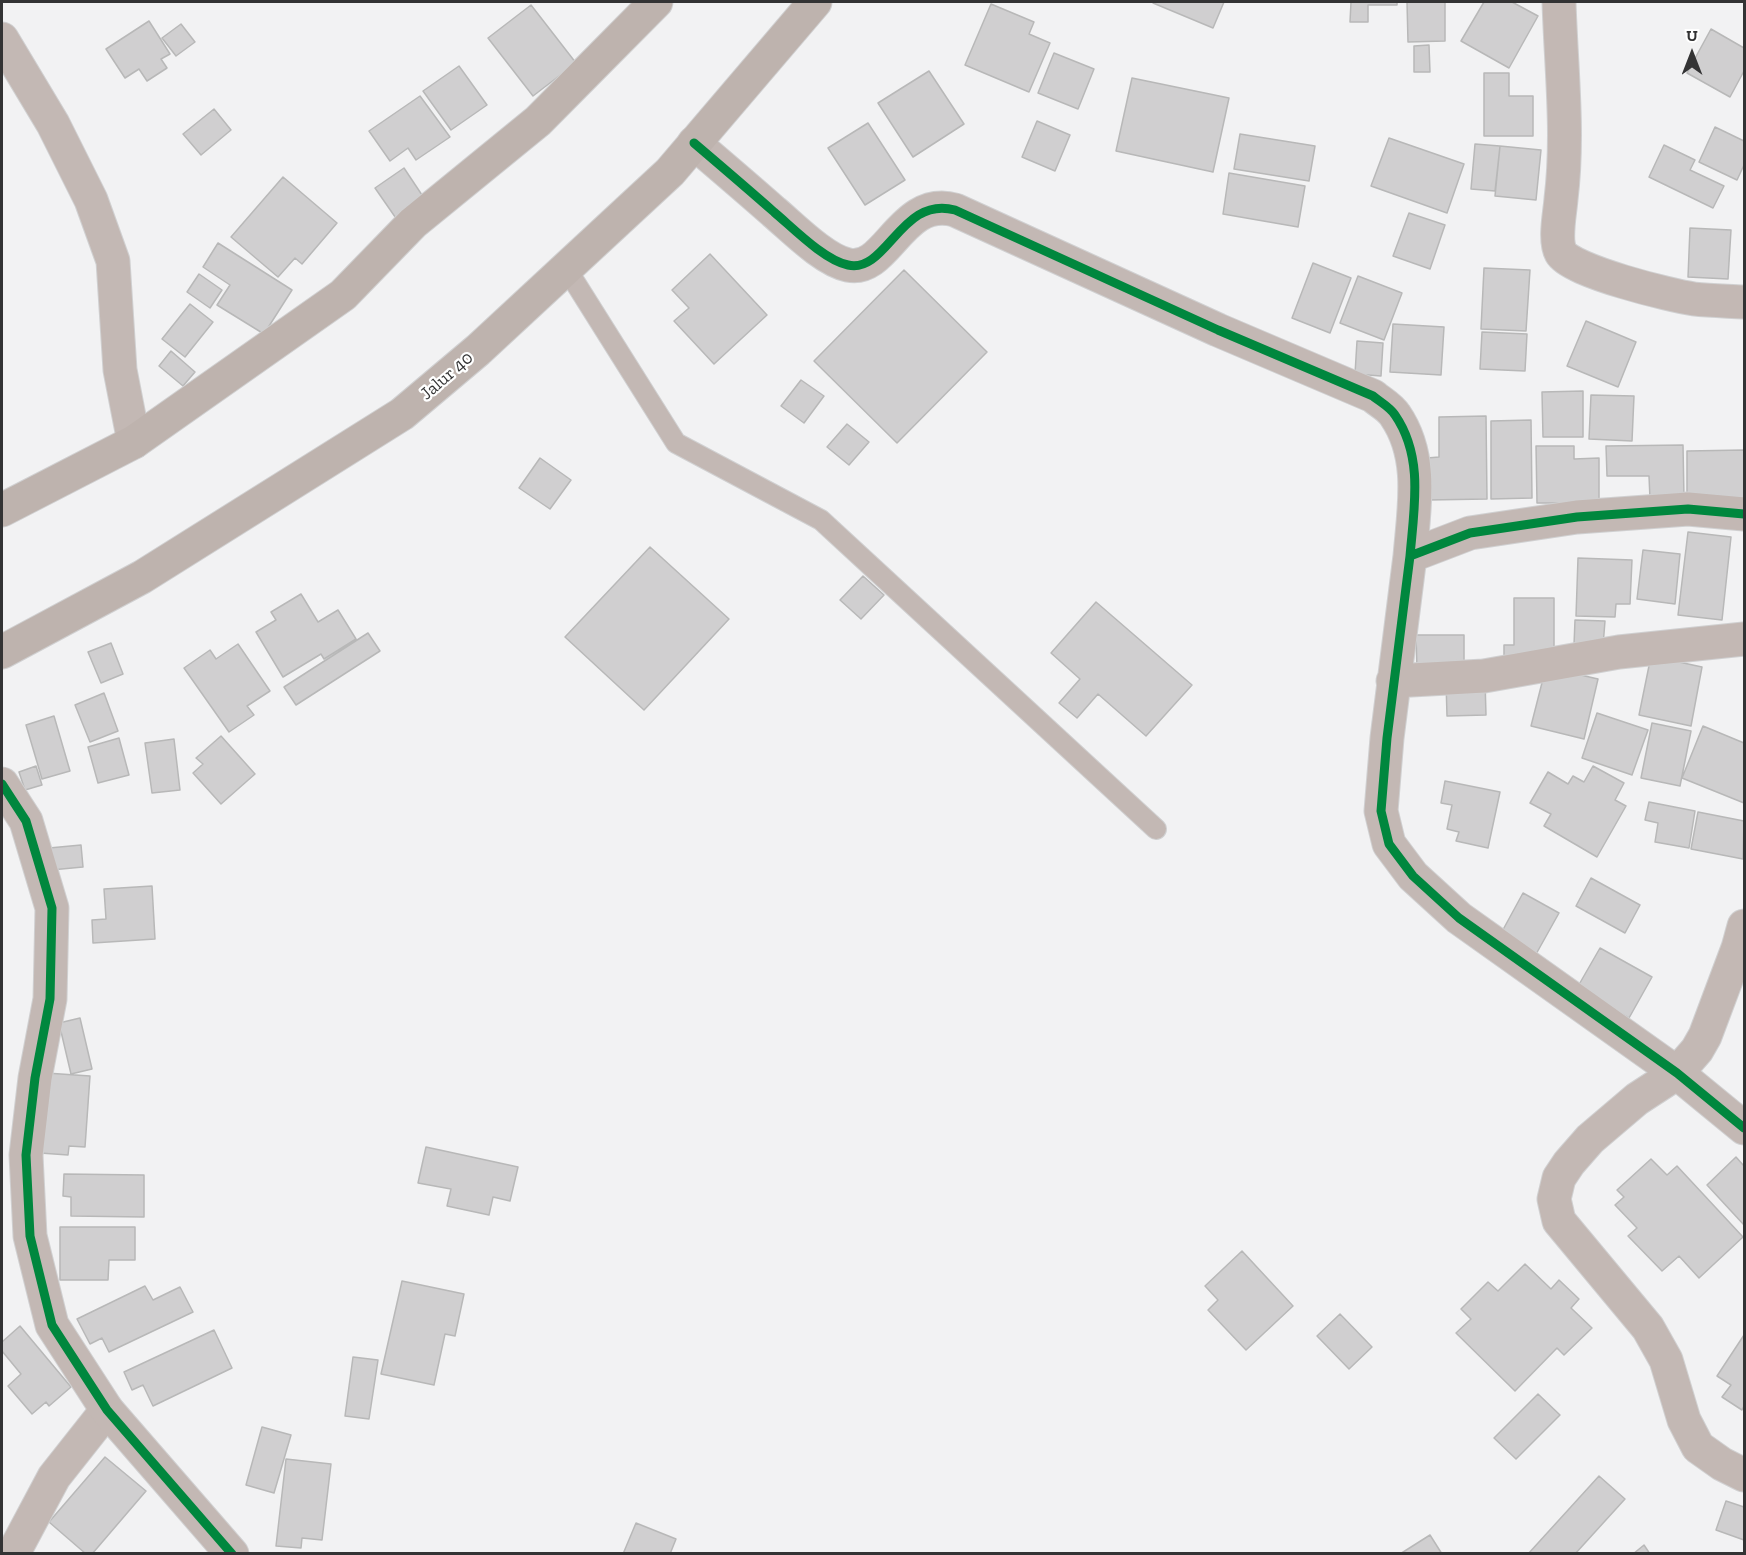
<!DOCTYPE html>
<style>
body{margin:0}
#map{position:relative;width:1746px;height:1555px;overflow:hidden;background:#f2f2f3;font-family:"Zilla Slab",serif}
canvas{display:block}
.frame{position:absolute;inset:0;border:3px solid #333334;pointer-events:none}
.north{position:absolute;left:1662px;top:24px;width:60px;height:60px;-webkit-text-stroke:4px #fff;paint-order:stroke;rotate:0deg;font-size:16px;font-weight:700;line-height:24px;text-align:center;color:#333334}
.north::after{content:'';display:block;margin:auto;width:21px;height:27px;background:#333334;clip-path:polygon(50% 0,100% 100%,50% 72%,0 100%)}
</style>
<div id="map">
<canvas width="1746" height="1555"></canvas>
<div class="frame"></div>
<div class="north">U</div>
</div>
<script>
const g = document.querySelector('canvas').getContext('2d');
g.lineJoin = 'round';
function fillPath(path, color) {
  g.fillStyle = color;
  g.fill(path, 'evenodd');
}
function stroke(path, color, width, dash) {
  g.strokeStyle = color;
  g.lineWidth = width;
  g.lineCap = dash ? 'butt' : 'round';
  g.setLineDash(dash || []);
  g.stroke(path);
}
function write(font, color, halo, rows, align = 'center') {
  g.font = font + ' "Zilla Slab",serif';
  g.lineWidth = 4.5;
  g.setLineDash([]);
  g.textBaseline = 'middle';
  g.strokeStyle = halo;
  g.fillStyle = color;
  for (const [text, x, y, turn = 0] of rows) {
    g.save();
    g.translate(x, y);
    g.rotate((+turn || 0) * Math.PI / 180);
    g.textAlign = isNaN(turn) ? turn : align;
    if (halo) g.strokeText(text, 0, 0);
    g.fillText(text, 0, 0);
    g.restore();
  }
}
const building = new Path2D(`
 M1154,2H1224L1213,28L1153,3Z
 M1351,2H1397V5H1368V22H1350Z
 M1407,2H1445V41L1408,42Z
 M1484,2H1512L1538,16L1509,68L1461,41Z
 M991,4L1034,22L1029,34L1050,43L1029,92L965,65Z
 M531,5L576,63L533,96L488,38Z
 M149,21L170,54L161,59L167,68L147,81L139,69L125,78L106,49Z
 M181,24L195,42L176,56L162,38Z
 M1711,29L1744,48V71L1730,97L1687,73Z
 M1429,45L1430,72H1414V46Z
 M1054,53L1094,69L1078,109L1038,93Z
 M459,66L487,105L451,130L423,91Z
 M929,71L964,124L913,157L878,103Z
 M1484,73H1509V96H1533V136H1484Z
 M1132,78L1229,98L1213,172L1116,151Z
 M420,96L450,137L416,160L408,148L390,161L369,131Z
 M214,109L231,130L201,155L183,134Z
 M1037,121L1070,135L1055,171L1022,157Z
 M868,123L905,180L865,205L828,148Z
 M1715,127L1744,141V165L1737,180L1699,162Z
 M1240,134L1315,146L1309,181L1234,169Z
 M1389,138L1464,164L1447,213L1371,186Z
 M1475,144L1500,146L1495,191L1471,189Z
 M1664,145L1695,160L1690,170L1724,186L1713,208L1649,177Z
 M1500,146L1541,150L1536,200L1495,196Z
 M404,168L428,204L400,224L375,188Z
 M1229,173L1305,186L1298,227L1223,214Z
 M283,177L337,223L302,264L295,258L278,277L231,237Z
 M1409,213L1445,225L1430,269L1393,256Z
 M1690,228L1731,230L1728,279L1688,277Z
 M218,243L292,290L264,334L217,305L230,285L203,267Z
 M710,254L767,315L714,364L674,321L689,308L672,290Z
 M1313,263L1351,278L1330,333L1292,318Z
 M1484,268L1530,270L1526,331L1481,329Z
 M904,270L987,352L897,443L814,361Z
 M199,274L222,290L210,308L187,292Z
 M1358,276L1402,293L1384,340L1340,323Z
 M190,304L213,322L185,357L162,339Z
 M1586,321L1636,342L1618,387L1567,366Z
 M1393,324L1444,327L1441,375L1390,372Z
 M1482,332L1527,334L1525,371L1480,369Z
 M1357,341L1383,343L1381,376L1355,374Z
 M171,351L195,372L183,386L159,366Z
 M801,380L824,396L804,423L781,406Z
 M1583,391V437H1543L1542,392Z
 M1591,395L1634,396L1632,441L1589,439Z
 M1486,416L1487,499L1428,500L1427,458L1439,457V417Z
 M1531,420L1532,498L1491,499V421Z
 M847,424L869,442L849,465L827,447Z
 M1683,445L1684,499H1650L1649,476H1607L1606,446Z
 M1536,446H1574V459L1599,458V503H1537Z
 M1744,450V498L1687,499V451Z
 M540,458L571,480L550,509L519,488Z
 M1688,532L1731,537L1722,620L1678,615Z
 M650,547L729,619L644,710L565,637Z
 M1643,550L1680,554L1675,604L1637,599Z
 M1578,558L1632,560L1630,604H1616L1615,617L1576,616Z
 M863,576L884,595L861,619L840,600Z
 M301,594L318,622L338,610L356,639L324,659L321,654L283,677L256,632L276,620L271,612Z
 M1514,598H1554V660H1504V645H1514Z
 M1096,602L1192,685L1146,736L1098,694L1077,718L1059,703L1080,679L1051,653Z
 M1575,620L1605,621L1603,646L1574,645Z
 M368,633L380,651L296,705L284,687Z
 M1416,635H1464V669H1417Z
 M111,643L123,674L101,683L88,652Z
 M238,644L270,691L247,706L254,715L229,732L184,668L210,650L216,659Z
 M1651,656L1702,667L1691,726L1639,715Z
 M1546,667L1598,679L1584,739L1531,726Z
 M1485,680L1486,715L1447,716L1446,681Z
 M104,693L118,731L90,742L75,705Z
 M1597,713L1648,730L1632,775L1582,758Z
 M54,716L70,771L42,779L26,725Z
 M1652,723L1691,731L1680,786L1641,778Z
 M1703,726L1744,743V803L1682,778Z
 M221,736L255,774L221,804L193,773L203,764L196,758Z
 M119,738L129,775L98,783L88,747Z
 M174,739L180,790L152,793L145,743Z
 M36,766L42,785L25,790L19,772Z
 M1593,766L1624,783L1615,800L1626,806L1597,857L1544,826L1551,814L1530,803L1548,772L1568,784L1573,776L1584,782Z
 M1445,781L1500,792L1488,848L1456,841L1459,832L1447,829L1452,805L1441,803Z
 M1649,802L1695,811L1689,848L1655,842L1658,823L1645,820Z
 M1698,812L1744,821L1743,859L1691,849Z
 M81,845L83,867L51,870L49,848Z
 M1591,878L1640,905L1625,933L1576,906Z
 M152,886L155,939L93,943L92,920L106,919L104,889Z
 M1523,893L1559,913L1535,956L1499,937Z
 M1600,948L1652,977L1629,1018L1577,988Z
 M80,1018L92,1069L71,1074L59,1023Z
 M46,1073L90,1076L85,1147L69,1146L68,1155L40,1153Z
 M426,1147L518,1167L510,1201L493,1197L489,1215L447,1206L451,1189L418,1183Z
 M1736,1157L1744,1166V1225L1707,1185Z
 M1651,1159L1667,1175L1677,1166L1743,1237L1699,1278L1679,1256L1662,1271L1628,1236L1637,1228L1615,1205L1624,1197L1617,1190Z
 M64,1174L144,1175V1217L71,1216V1197L63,1196Z
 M60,1227H135V1260H109L108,1280H60Z
 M1242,1251L1293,1306L1246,1350L1208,1310L1218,1300L1205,1286Z
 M1525,1264L1551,1289L1559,1280L1579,1299L1571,1308L1592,1328L1564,1355L1557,1348L1515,1391L1456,1333L1471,1319L1461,1309L1488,1282L1498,1291Z
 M402,1281L464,1294L455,1336L445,1334L434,1385L381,1374Z
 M145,1286L153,1300L180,1287L193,1312L109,1352L102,1338L90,1344L77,1319Z
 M1340,1314L1372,1347L1349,1369L1317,1336Z
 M20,1326L71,1387L49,1406L46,1402L32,1414L8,1386L21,1374L2,1351V1342Z
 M214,1330L232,1368L153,1406L143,1385L132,1390L124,1372Z
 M1744,1335V1406L1742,1410L1722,1397L1731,1385L1717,1376Z
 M353,1357L378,1360L369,1419L345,1416Z
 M1538,1394L1560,1415L1516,1459L1494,1438Z
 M262,1427L291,1435L274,1493L246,1485Z
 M105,1457L146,1491L92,1554H86L49,1522Z
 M286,1459L331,1464L322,1540L302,1538L301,1548L276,1546Z
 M1599,1476L1625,1499L1575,1554H1528Z
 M1726,1501L1744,1507V1540L1716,1530Z
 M636,1523L676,1539L670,1554H623Z
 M1430,1535L1442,1554H1400Z
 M1644,1545L1650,1554H1633Z`);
fillPath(building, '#d0cfd0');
stroke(building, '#b8b8b8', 1.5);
const service = new Path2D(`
 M566,268L676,443L821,520L1156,829`);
const minor = new Path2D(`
 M1559,2C1561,67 1569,134 1561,199C1560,213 1554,240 1561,253C1571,271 1672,296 1694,299C1711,301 1728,301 1744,302
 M2,39L53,124L91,200L113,261L120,370L134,442
 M694,143C721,166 748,189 774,212C793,228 824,260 848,265C887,274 901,195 955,210L1218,330L1373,396C1380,402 1390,407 1395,415C1424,457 1414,508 1410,556
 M1744,514L1688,509L1577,517L1470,533L1410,556L1387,738L1381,811L1389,844L1413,876L1459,918L1677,1073L1744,1128
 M1393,681L1484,676L1619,652L1744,639
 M1744,926L1738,948L1705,1036L1697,1050L1677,1073L1637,1099L1590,1139L1569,1163L1559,1178L1554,1199L1559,1221L1648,1328L1666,1360L1684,1420L1698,1447L1722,1464L1744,1475
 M13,1554L54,1477L107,1410`);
const tertiary = new Path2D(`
 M2,784L26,821L52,908L50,999L35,1078L26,1155L30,1236L52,1325L107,1410L232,1554`);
const trunk = new Path2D(`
 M2,510L134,442L343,295L413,223L538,121L656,2
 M2,652L142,577L402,414L478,350L670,172L815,2`);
stroke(service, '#d0d0d1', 22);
stroke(minor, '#d0d0d1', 35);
stroke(tertiary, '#d0d0d1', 35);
stroke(trunk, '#d0d0d1', 35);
stroke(service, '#c3b8b4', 20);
stroke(minor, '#c3b8b4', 33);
stroke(tertiary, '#c3b8b4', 33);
stroke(trunk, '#beb3ae', 33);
stroke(new Path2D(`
 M694,143C721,166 748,189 774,212C793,228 824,260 848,265C887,274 901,195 955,210L1218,330L1373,396C1380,402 1390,407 1395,415C1424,457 1414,508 1410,556
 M1744,514L1688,509L1577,517L1470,533L1410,556L1387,738L1381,811L1389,844L1413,876L1459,918L1677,1073L1744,1128
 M2,784L26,821L52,908L50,999L35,1078L26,1155L30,1236L52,1325L107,1410L232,1554`), '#00873e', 9);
write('18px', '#333334', '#fff', [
 ["Jalur 40",447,376,-41]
]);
</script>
